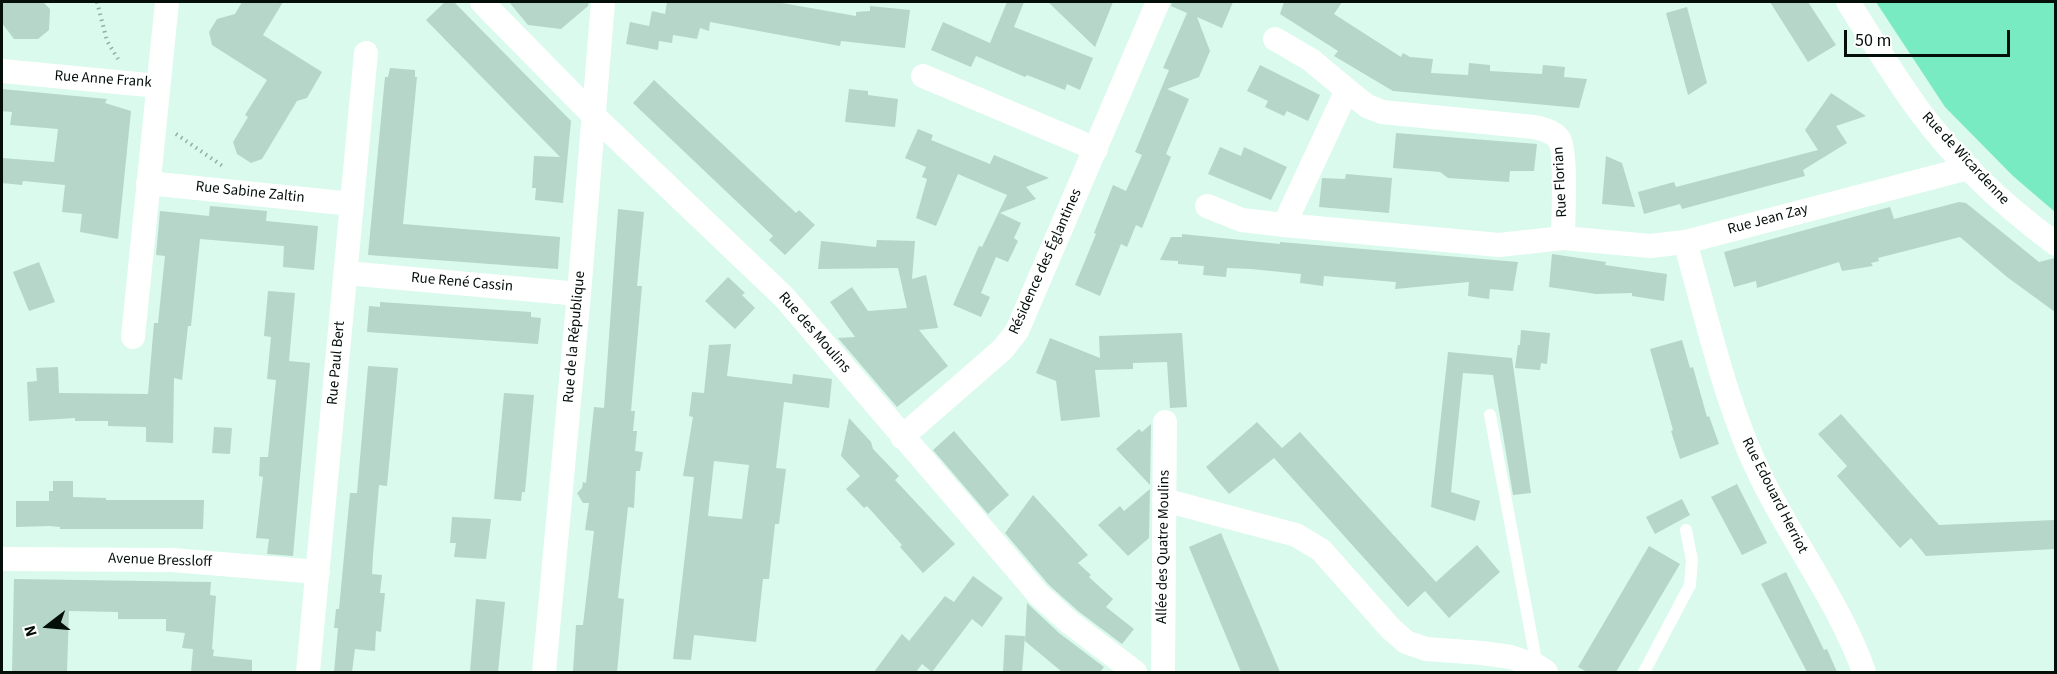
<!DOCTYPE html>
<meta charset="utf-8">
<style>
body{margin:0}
#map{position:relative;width:2057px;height:674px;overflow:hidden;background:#d9faec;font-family:"Source Sans 3",sans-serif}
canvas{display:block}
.frame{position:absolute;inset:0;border:3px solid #040f0a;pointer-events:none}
.north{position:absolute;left:18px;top:596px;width:60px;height:60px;-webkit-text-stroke:4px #fff;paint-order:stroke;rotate:254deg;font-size:16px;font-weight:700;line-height:24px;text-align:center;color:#040f0a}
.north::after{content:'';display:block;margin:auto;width:21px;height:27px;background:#040f0a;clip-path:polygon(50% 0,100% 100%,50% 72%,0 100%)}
.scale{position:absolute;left:1844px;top:30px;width:166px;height:27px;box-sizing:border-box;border:3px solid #040f0a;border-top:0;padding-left:8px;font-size:18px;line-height:21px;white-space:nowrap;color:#040f0a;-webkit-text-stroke:4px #fff;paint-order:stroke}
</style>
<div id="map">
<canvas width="2057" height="674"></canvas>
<div class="frame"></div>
<div class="north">N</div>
<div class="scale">50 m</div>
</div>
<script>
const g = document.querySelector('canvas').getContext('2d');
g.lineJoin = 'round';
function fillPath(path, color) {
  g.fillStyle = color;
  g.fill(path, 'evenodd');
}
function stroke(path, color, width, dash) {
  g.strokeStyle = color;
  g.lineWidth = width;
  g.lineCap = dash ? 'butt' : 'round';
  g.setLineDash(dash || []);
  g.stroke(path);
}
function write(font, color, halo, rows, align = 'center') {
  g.font = font + ' "Source Sans 3",sans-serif';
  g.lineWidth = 4.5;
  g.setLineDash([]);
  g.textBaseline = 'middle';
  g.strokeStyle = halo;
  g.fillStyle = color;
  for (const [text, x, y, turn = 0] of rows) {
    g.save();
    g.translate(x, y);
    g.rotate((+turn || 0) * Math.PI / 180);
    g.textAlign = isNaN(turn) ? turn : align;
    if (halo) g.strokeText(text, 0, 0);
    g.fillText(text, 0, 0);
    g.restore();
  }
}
fillPath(new Path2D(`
 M1876,2H2055V212L2013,176L1945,107Z`), '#79ebc2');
fillPath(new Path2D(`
 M2,2H43L50,9L49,30L38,39H14L2,23Z
 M242,2H283L263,35L322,72L307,98L297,101L262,159L251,163L237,154L233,142L248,117L245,115L267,80L212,45L209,32L217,19L235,14Z
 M445,2H454L571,121L563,203L535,200L536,188H532L534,156L560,157L426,20Z
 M509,2H589L588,6L561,29L528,25Z
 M667,2H776L856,16V12L870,11V6L910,10L905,48L841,41L840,46L710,22L709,31L700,28L697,39L673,35L672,43L659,41L658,50L626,44L630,22L649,26L652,11L665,14Z
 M1007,2H1024L1014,27L1093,58L1080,90L1067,84L1065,90L1027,75L1025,77L976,56L971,67L931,50L943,22L990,43Z
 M1048,2H1113L1095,47Z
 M1172,2H1233L1222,28L1197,17L1210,51L1199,77L1167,89L1189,99L1166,154L1171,157L1142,228L1136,225L1127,247L1121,244L1100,296L1075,285L1096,234L1094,233L1113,185L1126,191L1142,155L1135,152L1169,70L1163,68L1187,13L1171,6Z
 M1284,2H1342L1334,14L1401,57L1403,53L1410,57L1433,59L1431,73L1468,75L1469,63L1490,65V71L1542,74L1543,65L1565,67L1564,77L1587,79L1579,108L1393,91L1334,56L1338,51L1280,14Z
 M1770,2H1808L1836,45L1808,62Z
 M1687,7L1707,83L1688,95L1666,13Z
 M1260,65L1320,95L1308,121L1287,111L1284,116L1265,107L1268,101L1247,91Z
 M390,68L415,70V77H417L403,224L560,237L558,269L368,255L385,77H388Z
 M654,80L796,213L799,210L815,225L785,255L769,240L773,236L633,103Z
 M2,89L107,99L105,103L131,111L118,239L80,232L82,214L62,212L65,185L23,181L22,185L2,183V158L54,162L58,129L10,125L12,112L2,111Z
 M849,89L868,91V95L898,99L895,127L845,122Z
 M1831,93L1866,116L1836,126L1847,143L1803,170L1805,176L1682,209L1680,204L1644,214L1638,192L1674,182L1676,187L1818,150L1805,130Z
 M918,129L933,135L931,140L990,164L994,155L1049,178L1026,187L1036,199L1000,213L1021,223L1014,238L1018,241L1008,262L996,257L981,293L990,297L981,317L953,305L979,246L982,247L1007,195L958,174L936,226L916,218L927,179L922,177L926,167L905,158Z
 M1396,133L1537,144L1534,171H1510L1509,182L1448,178L1440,172L1393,168Z
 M1220,147L1241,156L1244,147L1287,167L1271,200L1208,174Z
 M1606,156L1622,163L1635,207L1602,204Z
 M1346,174L1392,178L1389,213L1319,207L1322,178L1345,179Z
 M1959,202L1966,203L2039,262L2055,258V312L2007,277L1960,237L1878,258L1879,261L1871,263L1873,266L1842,271L1839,262L1757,288L1756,281L1734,287L1724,252L1890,207L1894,219Z
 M210,206L267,211L266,221L318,226L314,270L283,267L284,246L200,239L191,326H188L182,380L174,378L173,443L146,442V427L108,426V421H75V418L29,421L27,382L37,381L36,368L58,367L59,393L148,394L154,323H158L165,256L156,255L160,211L209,216Z
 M618,209L644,212L637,286H642L631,411H635L633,431H637L635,451L643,452L640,471H636L634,508L628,507L618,598L624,599L617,672H573L576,625H583L594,531L585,530L589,503H583L577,493L582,488L583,482L586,483L594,407L604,408Z
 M1182,234L1280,244V242L1518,262L1513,291L1490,289L1489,299L1468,296L1469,282L1395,289L1396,282L1324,276L1323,286L1300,283L1301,274L1251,269L1227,268L1226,277L1203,275L1204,266L1178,264V261L1160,260L1171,237H1182Z
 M877,240L915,241L912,279L926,275L938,328L919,330L948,366L897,407L838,338L855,337L830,302L852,287L868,311L907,308L898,268L818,269L821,241L876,247Z
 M1552,254L1606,262L1605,265L1667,274L1664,301L1632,296V293L1596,294L1549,287Z
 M39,262L55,302L29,311L13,272Z
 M728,277L745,293L742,295L755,308L735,329L705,301Z
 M268,291L295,293L289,361L310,363L293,556L267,554L269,539L256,538L263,477L259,476L260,457H268L276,380L267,379L271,337L264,336Z
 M380,302L531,312V317L541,318L538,344L367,332L369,306L380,307Z
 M1521,330L1550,333L1547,364L1541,363L1540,370L1515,368L1518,345H1520Z
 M1182,333L1187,407L1170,408L1167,362L1133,363V369L1095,370L1100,417L1061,421L1056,381L1036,373L1050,338L1100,358L1099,336Z
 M1682,340L1690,368L1693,367L1707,417L1709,416L1719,444L1680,459L1671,431L1673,430L1650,349Z
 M731,344L727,376L792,384L793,374L832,379L829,408L784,402L776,468L786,469L779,524H775L769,579H763L756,642L694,635L691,660L673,659L694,477L683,476L693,417L689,416L692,392L704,393L709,345ZM714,461L749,465L742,519L708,516Z
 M1448,352L1512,358L1531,493L1513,495L1493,375L1463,373L1451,492L1480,501L1475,521L1431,507Z
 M368,366L398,368L387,486L379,485L373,555L372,574L382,575L380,593H385L381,632L376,631L375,651L355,649L352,672H334L338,628H334L336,609H339L350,493H357Z
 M504,393L534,395L525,492H522L521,501L494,499Z
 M1841,414L1939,525L2055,520V549L1926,556L1911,538L1900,548L1837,476L1847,466L1818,434Z
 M849,418L871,442L873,449L899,476L895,480L955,544L923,573L900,547L902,545L867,506L864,508L846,489L860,476L841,456Z
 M1257,422L1282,448L1300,432L1436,582L1477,545L1500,572L1449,618L1425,591L1408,607L1274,458L1229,494L1206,467Z
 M1151,424L1150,485L1116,449L1139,429L1142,432Z
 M214,427L232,428L230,454L212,453Z
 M954,431L1009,495L988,514L933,450Z
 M53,481H73V497L106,498V500H204L203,529H60V527L50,526L16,527V501H49V491H53Z
 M1737,484L1767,543L1742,555L1711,497Z
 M1150,489L1149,538L1128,556L1098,525L1120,506L1124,511Z
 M1033,495L1088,555L1078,563L1091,575L1089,577L1113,599L1106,607L1134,629L1122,644L1078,611L1049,585L1005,533Z
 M1682,499L1690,515L1655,534L1646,517Z
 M452,517L491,519L486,559L454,557L456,543H450Z
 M1221,533L1280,672H1241L1189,547Z
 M1649,546L1680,564L1616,672H1587L1578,667Z
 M1786,572L1824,650L1827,649L1837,672H1807L1761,584Z
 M973,576L1003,598L982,627L972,619L932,672L922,664L916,672H874L902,634L909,641L945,596L954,602Z
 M14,579L211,582L210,595L216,596L212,649L214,650L213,656L252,660V672H191L193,649L182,648L185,633L166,631V619H118V612L69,611L67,672H12Z
 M476,599L505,602L498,672H470Z
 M1027,603L1059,633L1104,667L1100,672H1062L1025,641Z
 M1005,635L1025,636L1022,672H1003Z`), '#b5d6c8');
stroke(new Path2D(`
 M97,2L107,41L118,59
 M176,134L224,167`), '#94aea3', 4, [1.5, 4.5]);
stroke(new Path2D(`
 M1490,415L1537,666
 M1644,672L1690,585L1692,560L1686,530`), '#fff', 12);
stroke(new Path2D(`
 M482,2L594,116L784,297L1039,595L1069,622L1135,672
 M1848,2C1871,38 1893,75 1918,109C1956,161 2004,206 2056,244
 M1275,39L1311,60L1347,90
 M2,71L158,86
 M923,76L1096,149
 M148,183L352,204
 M1207,206L1242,220L1284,225
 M1563,238C1563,219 1567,152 1559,139C1553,131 1543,129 1534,127L1382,112L1367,106L1347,90L1284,225L1499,245L1563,238L1650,246L1685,242L1969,168
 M1685,242C1708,321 1725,404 1762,479C1794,544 1840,604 1864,672
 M346,273L579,294
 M133,337L167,2
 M902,437L1003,349L1017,331L1158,2
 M1164,500L1296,535L1321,550L1391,629L1406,642L1426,649L1482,653L1511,657L1537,666L1546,672
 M2,559L172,560L318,572
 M308,672L366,53
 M544,672L579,294L603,2
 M1163,672L1165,422`), '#fff', 24);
write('15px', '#040f0a', '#fff', [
 ["Rue Anne Frank",103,80,4],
 ["Rue de Wicardenne",1965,159,47],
 ["Rue Florian",1561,182,-93],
 ["Rue Sabine Zaltin",250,193,6],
 ["Rue Jean Zay",1768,220,-15],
 ["Résidence des Églantines",1046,262,-66],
 ["Rue René Cassin",462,283,5],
 ["Rue des Moulins",814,333,49],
 ["Rue de la République",575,337,-85],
 ["Rue Paul Bert",337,363,-85],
 ["Rue Edouard Herriot",1774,496,63],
 ["Allée des Quatre Moulins",1164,547,-89],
 ["Avenue Bressloff",160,561,2]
]);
</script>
